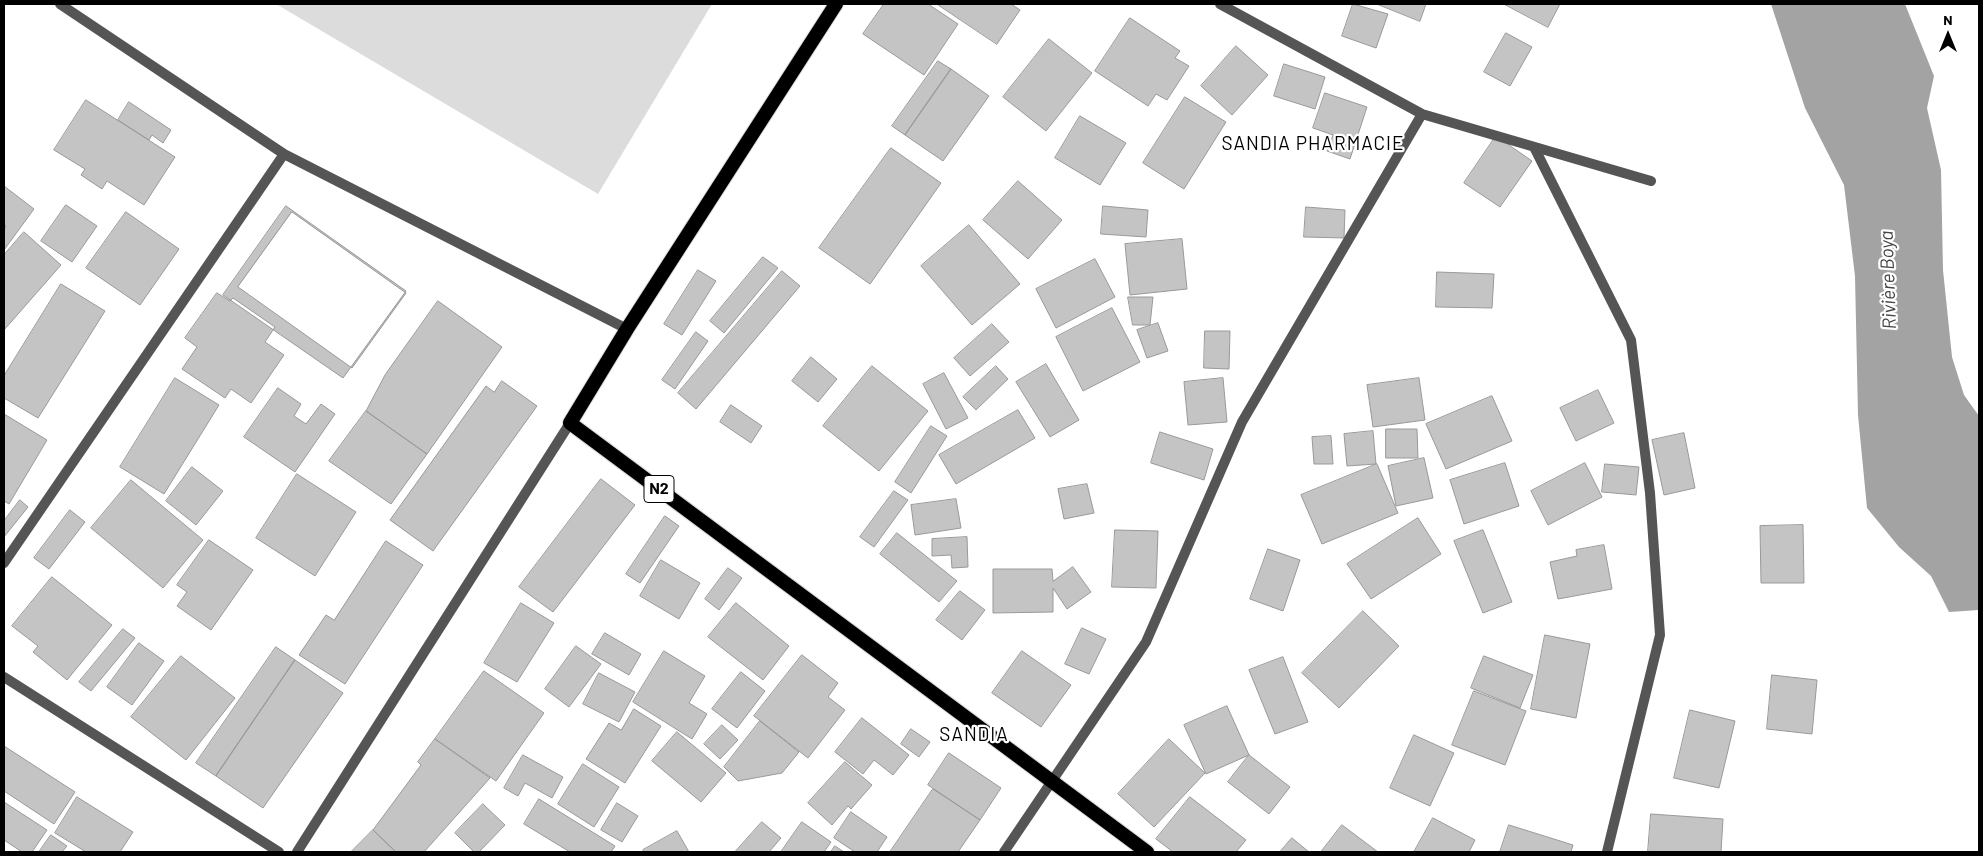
<!DOCTYPE html>
<meta charset="utf-8">
<style>
body{margin:0}
#map{position:relative;width:1983px;height:856px;overflow:hidden;background:#fff;font-family:Barlow,sans-serif}
canvas{display:block}
.frame{position:absolute;inset:0;border:5px solid #000;pointer-events:none}
.north{position:absolute;left:1923px;top:10px;width:50px;height:50px;-webkit-text-stroke:4px #fff;paint-order:stroke;rotate:0deg;font-size:14px;font-weight:700;line-height:20px;text-align:center;color:#000}
.north::after{content:'';display:block;margin:auto;width:18px;height:22px;background:#000;clip-path:polygon(50% 0,100% 100%,50% 72%,0 100%)}
</style>
<div id="map">
<canvas width="1983" height="856"></canvas>
<div class="frame"></div>
<div class="north">N</div>
</div>
<script>
const g = document.querySelector('canvas').getContext('2d');
g.lineJoin = 'round';
function fillPath(path, color) {
  g.fillStyle = color;
  g.fill(path, 'evenodd');
}
function stroke(path, color, width, dash) {
  g.strokeStyle = color;
  g.lineWidth = width;
  g.lineCap = dash ? 'butt' : 'round';
  g.setLineDash(dash || []);
  g.stroke(path);
}
function write(font, color, halo, rows, align = 'center') {
  g.font = font + ' Barlow,sans-serif';
  g.lineWidth = 4.5;
  g.setLineDash([]);
  g.textBaseline = 'middle';
  g.strokeStyle = halo;
  g.fillStyle = color;
  for (const [text, x, y, turn = 0] of rows) {
    g.save();
    g.translate(x, y);
    g.rotate((+turn || 0) * Math.PI / 180);
    g.textAlign = isNaN(turn) ? turn : align;
    if (halo) g.strokeText(text, 0, 0);
    g.fillText(text, 0, 0);
    g.restore();
  }
}
fillPath(new Path2D(`
 M276,4H712L598,194Z`), '#dcdcdc');
fillPath(new Path2D(`
 M1771,4H1905L1934,76L1927,108L1941,170L1943,270L1952,357L1964,395L1979,416V610L1949,612L1931,576L1899,547L1867,508L1858,415L1855,276L1844,185L1805,108Z`), '#a3a3a3');
const building = new Path2D(`
 M884,4H928L958,24L924,75L863,34Z
 M937,4H1011L1020,10L997,44Z
 M1353,4L1388,14L1376,48L1342,36Z
 M1377,4H1426L1420,21Z
 M1504,4H1560L1548,27Z
 M1130,18L1180,51L1175,58L1189,66L1167,100L1156,94L1148,106L1095,71Z
 M1506,33L1532,47L1510,86L1484,72Z
 M1049,39L1092,73L1046,131L1003,97Z
 M1236,46L1268,75L1232,115L1201,86Z
 M938,61L951,69L905,135L892,126Z
 M1284,64L1325,77L1315,109L1274,96Z
 M951,69L989,96L943,161L905,135Z
 M1325,93L1367,107L1350,159L1327,151L1333,135L1313,128Z
 M1185,97L1226,122L1184,189L1143,163Z
 M86,100L175,157L144,205L107,181L102,189L81,175L85,169L54,150Z
 M129,102L171,130L163,143L152,135L149,140L118,120Z
 M1080,116L1126,143L1100,185L1055,158Z
 M1496,136L1532,161L1500,207L1464,183Z
 M891,148L941,183L870,284L819,248Z
 M1018,181L1062,220L1028,259L983,220Z
 M4,186L34,209L4,250V230L6,226L4,224Z
 M66,205L97,226L72,262L41,241Z
 M286,206L406,291L343,378L223,295Z
 M1103,206L1148,210L1146,237L1101,234Z
 M1306,207L1345,210L1344,238L1304,237Z
 M126,212L179,249L140,305L86,268Z
 M292,212L406,293L352,368L238,287Z
 M969,225L1020,284L972,325L921,266Z
 M24,232L61,265L4,330V255Z
 M1182,239L1187,289L1130,295L1125,244Z
 M763,257L778,268L724,333L710,321Z
 M1095,259L1115,297L1056,328L1036,289Z
 M698,270L716,281L682,335L664,324Z
 M782,271L800,286L696,409L678,393Z
 M1437,272L1494,274L1492,308L1436,307Z
 M61,284L105,311L38,418L4,398V376Z
 M217,293L230,301L233,298L275,327L265,342L284,355L251,403L231,389L225,398L182,369L197,347L185,338Z
 M1128,297H1153L1150,325H1133Z
 M438,301L502,347L427,454L366,411L385,375Z
 M1112,308L1140,362L1083,391L1056,337Z
 M1158,323L1168,351L1147,358L1137,330Z
 M992,324L1009,342L970,376L954,358Z
 M1205,331H1230L1229,369L1204,368Z
 M696,332L708,341L675,389L662,380Z
 M811,357L837,379L818,402L792,381Z
 M1046,364L1079,420L1050,437L1016,382Z
 M872,366L928,411L879,471L823,426Z
 M996,366L1008,379L976,410L963,397Z
 M944,373L968,418L946,429L923,384Z
 M175,378L219,405L164,494L120,467Z
 M1223,378L1227,422L1188,425L1184,382Z
 M1419,378L1425,420L1373,427L1367,385Z
 M502,381L537,406L433,551L390,520L486,386L494,392Z
 M278,388L301,404L294,416L306,424L321,404L335,414L295,472L244,437Z
 M1598,390L1614,423L1576,441L1560,408Z
 M1492,396L1512,441L1446,469L1426,424Z
 M731,405L762,426L751,443L720,422Z
 M1018,410L1035,438L956,484L939,455Z
 M366,411L427,454L391,504L329,461Z
 M4,414L47,440L9,504L4,501Z
 M931,426L947,436L911,493L895,482Z
 M1386,429H1417L1418,458H1386Z
 M1373,431L1376,464L1347,466L1344,434Z
 M1160,432L1213,449L1204,480L1151,463Z
 M1684,433L1695,488L1664,495L1652,440Z
 M1331,436L1333,464H1314L1312,437Z
 M1424,458L1433,498L1396,506L1388,466Z
 M1505,463L1519,506L1464,524L1450,480Z
 M1585,463L1602,497L1548,525L1531,491Z
 M1377,464L1398,513L1322,544L1301,495Z
 M1605,464L1639,467L1636,495L1602,492Z
 M192,467L223,491L196,525L166,501Z
 M297,474L356,512L315,576L256,538Z
 M601,479L635,505L553,612L519,587Z
 M131,480L203,540L163,588L91,528Z
 M1087,484L1094,513L1064,519L1058,489Z
 M894,491L908,500L874,547L860,537Z
 M956,499L961,528L915,535L911,505Z
 M20,500L28,507L4,537V521Z
 M70,510L85,522L49,569L34,558Z
 M665,516L679,526L640,583L626,574Z
 M1418,518L1441,554L1371,599L1347,564Z
 M1803,525L1804,583H1761L1760,526Z
 M1115,530L1158,531L1156,588L1112,587Z
 M1483,530L1512,602L1483,613L1454,541Z
 M897,533L957,581L939,602L880,554Z
 M967,537L968,567L952,568L951,555L932,556V539Z
 M209,540L253,570L211,630L177,606L187,592L177,585Z
 M386,541L423,565L345,684L299,655L326,615L334,620Z
 M1604,545L1612,589L1558,599L1550,562L1577,556L1576,550Z
 M1268,549L1300,560L1283,611L1250,599Z
 M661,560L700,583L679,619L640,596Z
 M1073,567L1091,592L1067,609L1053,588V612L993,613V569H1052L1053,581Z
 M728,568L742,578L719,610L705,599Z
 M52,577L112,625L67,680L33,652L38,646L12,626Z
 M960,591L985,610L962,640L936,620Z
 M521,603L554,623L517,682L484,663Z
 M736,603L789,646L763,680L708,637Z
 M1363,611L1399,646L1339,708L1302,673Z
 M1082,628L1106,639L1089,674L1065,664Z
 M123,629L135,638L91,691L79,682Z
 M605,633L641,654L629,675L592,654Z
 M1545,635L1590,644L1576,718L1531,709Z
 M139,643L164,661L132,705L107,687Z
 M576,646L601,664L569,707L545,689Z
 M276,647L295,660L216,776L196,763Z
 M664,651L705,676L689,703L707,714L692,739L633,702Z
 M1022,651L1071,685L1041,727L992,693Z
 M802,655L838,683L828,697L845,710L808,758L754,716Z
 M181,656L235,698L186,760L131,717Z
 M1484,656L1533,675L1520,708L1471,688Z
 M1283,657L1308,722L1275,734L1249,670Z
 M295,660L343,693L263,808L216,776Z
 M484,671L544,713L496,781L435,739Z
 M741,672L765,691L737,728L712,709Z
 M599,673L635,692L619,722L583,704Z
 M1772,675L1817,680L1812,734L1767,729Z
 M1474,691L1526,711L1505,765L1452,745Z
 M1227,706L1249,755L1206,774L1184,725Z
 M634,709L661,726L625,783L586,759L609,723L621,730Z
 M1690,710L1735,721L1719,788L1674,778Z
 M862,718L909,755L893,775L874,760L863,774L835,752Z
 M760,721L799,752L782,773L738,781L724,767Z
 M722,725L738,740L720,759L704,744Z
 M911,729L930,742L919,757L901,744Z
 M677,732L726,773L701,802L652,761Z
 M1414,735L1454,753L1430,806L1390,788Z
 M435,739L490,778L424,852H396L373,830L421,765L418,762Z
 M1169,739L1205,773L1154,827L1118,794Z
 M4,746L75,792L54,824L4,791Z
 M949,753L1001,788L980,820L928,785Z
 M523,755L563,777L552,798L525,783L518,796L504,788Z
 M1249,755L1290,787L1269,814L1228,782Z
 M845,762L872,785L851,809L848,806L832,825L808,803Z
 M583,764L619,787L594,827L558,804Z
 M933,789L980,820L958,852H890Z
 M77,797L133,832L120,852H86L55,833Z
 M1190,797L1246,840L1236,852H1173L1156,839Z
 M539,799L615,846L611,852H570L524,824Z
 M4,802L47,830L32,852H22L4,840Z
 M617,803L638,816L622,842L601,830Z
 M483,804L505,825L479,852H474L455,833Z
 M851,812L887,837L877,852H855L834,838Z
 M1651,814L1723,819L1721,852H1648Z
 M1433,818L1475,840L1469,852H1414Z
 M762,822L781,838L769,852H735Z
 M802,822L831,842L824,852H781Z
 M1342,825L1378,852H1321Z
 M1509,825L1573,845L1571,852H1500Z
 M373,830L396,852H351Z
 M677,831L689,852H644L643,850Z
 M51,835L67,846L62,852H39Z
 M1292,838L1309,852H1280Z
 M835,846L844,852H831Z`);
fillPath(building, '#c4c4c4');
stroke(building, '#999', 1);
const trunk = new Path2D(`
 M836,4L627,329L570,423L1147,852`);
stroke(trunk, '#dbdbdb', 16);
stroke(new Path2D(`
 M60,4L284,154L627,329
 M1220,4L1422,114L1651,181
 M1534,147L1631,340L1650,493L1660,635L1607,852
 M4,563L284,154
 M4,677L279,852
 M297,852L570,423
 M1004,852L1146,642L1242,422L1422,114`), '#555', 10);
stroke(trunk, '#000', 14);
for (const [x, y, w] of [
 [659,489,30]
]) {
  const box = new Path2D();
  box.roundRect(x - w / 2, y - 13.5, w, 27, 4);
  g.fillStyle = '#fff';
  g.fill(box);
  stroke(box, '#000', 1);
}
write('bold 16px', '#000', null, [
 ["N2",659,489]
]);
g.letterSpacing = '1px';
write('19px', '#000', '#fff', [
 ["SANDIA PHARMACIE",1313,144],
 ["SANDIA",974,735]
]);
g.letterSpacing = '0px';
write('italic 19px', '#444', '#fff', [
 ["Rivière Boya",1888,280,-92]
]);
</script>
